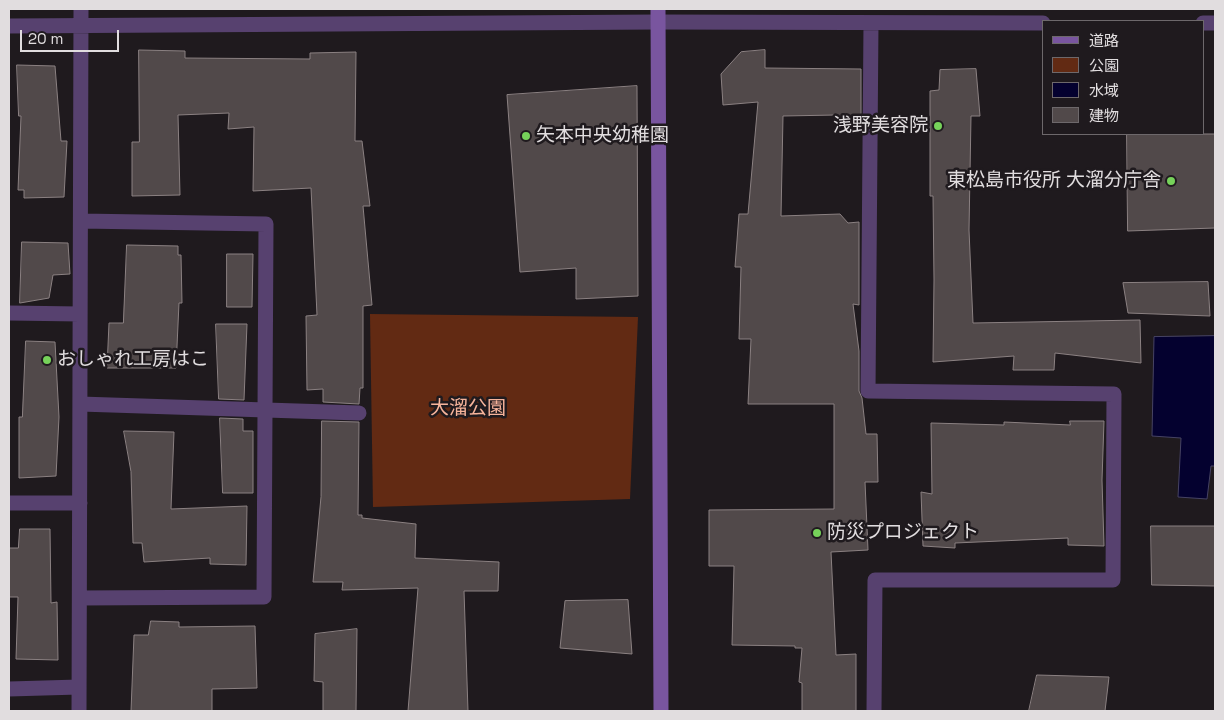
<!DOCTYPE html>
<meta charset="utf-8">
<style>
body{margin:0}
#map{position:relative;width:1224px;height:720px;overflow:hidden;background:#1f1a1e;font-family:"Space Grotesk","Noto Sans JP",sans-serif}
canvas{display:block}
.frame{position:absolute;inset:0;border:10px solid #e1dddf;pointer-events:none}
.legend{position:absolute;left:1042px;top:20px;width:162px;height:115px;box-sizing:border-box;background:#1f1a1e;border:1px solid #6d686b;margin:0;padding:6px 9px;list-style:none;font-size:15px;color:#e1dddf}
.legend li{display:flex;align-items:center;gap:10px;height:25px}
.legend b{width:25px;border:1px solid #6d686b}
.scale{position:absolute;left:20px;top:30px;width:99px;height:22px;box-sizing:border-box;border:2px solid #e1dddf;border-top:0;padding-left:6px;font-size:15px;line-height:18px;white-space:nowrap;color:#e1dddf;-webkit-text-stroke:4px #1f1a1e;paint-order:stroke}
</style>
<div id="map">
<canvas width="1224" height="720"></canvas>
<div class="frame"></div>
<ul class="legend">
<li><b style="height:6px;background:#79559f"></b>道路</li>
<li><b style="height:14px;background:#622a13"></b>公園</li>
<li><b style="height:14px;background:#04012f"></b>水域</li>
<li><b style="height:14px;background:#51494a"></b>建物</li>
</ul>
<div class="scale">20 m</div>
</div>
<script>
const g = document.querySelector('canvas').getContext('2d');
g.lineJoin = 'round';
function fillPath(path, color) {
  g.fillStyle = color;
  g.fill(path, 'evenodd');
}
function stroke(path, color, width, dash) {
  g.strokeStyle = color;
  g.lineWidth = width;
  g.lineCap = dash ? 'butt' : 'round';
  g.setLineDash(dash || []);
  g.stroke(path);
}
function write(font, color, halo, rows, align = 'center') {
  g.font = font + ' "Space Grotesk","Noto Sans JP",sans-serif';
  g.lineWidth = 5;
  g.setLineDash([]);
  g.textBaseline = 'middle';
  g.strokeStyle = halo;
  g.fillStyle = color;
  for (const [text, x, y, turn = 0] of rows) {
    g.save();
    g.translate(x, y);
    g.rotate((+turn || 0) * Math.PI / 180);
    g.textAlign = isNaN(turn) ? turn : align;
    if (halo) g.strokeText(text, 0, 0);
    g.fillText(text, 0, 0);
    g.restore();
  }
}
fillPath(new Path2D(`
 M370,314L638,317L630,499L373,507Z`), '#622a13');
const water = new Path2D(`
 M1215,336V466H1211L1207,499L1178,497L1181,438L1152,436L1154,337Z`);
fillPath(water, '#04012f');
stroke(water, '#464364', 1);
const building = new Path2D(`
 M139,50L185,51V58L310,59V53L356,52L355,141H362L370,206H363L372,305L363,306V388H360L359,404L323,402V389L307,390L306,316L317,315L311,188L253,191L254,127L228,129L229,113L178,115L180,195L132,196V142H139Z
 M765,50V68L861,69V120L836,119V115L783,116L781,216L840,214L848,223L859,222V305L853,304L859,351V391L862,398L866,434H877L878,482H865L868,550L831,552L836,655L856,654V711H802V683L799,682L802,648H795V646L732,645L734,566H709V510L834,509V404H748L751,339H739L741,267H735L739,214H748L758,102L723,105L721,74L741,52Z
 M17,65L55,66L61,141H67L64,197L24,198V190H18L21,116H19Z
 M976,69L980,116H971L969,230L973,323L1140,320L1141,363L1055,353L1054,370H1013L1014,356L933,362L934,280L933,196H930V91L939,90L940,70Z
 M637,86L638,296L576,299V268L520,272L507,95Z
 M1127,134H1215V228L1128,231Z
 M22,242L68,243L70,274L53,275L49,298L20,303Z
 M127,245L178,246V255H181L182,303H179L176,368H107L109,323H123Z
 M227,254H253L252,307H227Z
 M1208,282L1210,316L1128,313L1123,283Z
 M216,324H247L244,400L219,399Z
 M26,341L55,342L59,417L56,476L19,478V417H22Z
 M220,418L243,419V431H253V493H223Z
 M322,421L359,422L358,515H362V518L416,524L415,558L499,562L498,591H464L468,711H408L418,588L342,590L343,582H313L321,497Z
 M1070,421H1104L1102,480L1104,546L1068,545V538L955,543V548L923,546L921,492L932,494L931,423L1004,425V422L1070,425Z
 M124,431L174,432L171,509L247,506L246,565L210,564V558L144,562L142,543H133L131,472Z
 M1151,526H1215V586L1152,585Z
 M20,529H50L51,603L57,602L58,660L16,659L18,597H9V548H18Z
 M628,600L632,654L560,648L565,601Z
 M151,621L179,622V627L255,626L257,688L212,689V711H131L134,635H148Z
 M357,629L356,711H323V682L314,681L315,634Z
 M1037,675L1109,677L1105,711H1029Z`);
fillPath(building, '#51494a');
stroke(building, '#8b8182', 1);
stroke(new Path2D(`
 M871,23L868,391L1114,394L1113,580H875L874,711
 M1203,23H1215
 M9,26L658,22L1043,23
 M9,313L80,314
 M80,404L359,413
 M9,503H80
 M80,598L264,597L266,224L81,221
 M9,689L79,687
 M79,711L81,9`), '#57416f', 15);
stroke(new Path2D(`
 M658,9L661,711`), '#79559f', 15);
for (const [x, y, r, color] of [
 [938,126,5,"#76d25a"],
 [526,136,5,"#76d25a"],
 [1171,181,5,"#76d25a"],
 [47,360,5,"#76d25a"],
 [817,533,5,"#76d25a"]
]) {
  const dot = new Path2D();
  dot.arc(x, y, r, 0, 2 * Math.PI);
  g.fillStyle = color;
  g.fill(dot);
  stroke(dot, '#1f1a1e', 2);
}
write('19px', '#e1dddf', '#1f1a1e', [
 ["浅野美容院",928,126,"right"],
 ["矢本中央幼稚園",536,136],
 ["東松島市役所 大溜分庁舎",1161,181,"right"],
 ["おしゃれ工房はこ",57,360],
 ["防災プロジェクト",827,533]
], 'left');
write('19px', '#f7b49b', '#1f1a1e', [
 ["大溜公園",468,409]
]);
</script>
